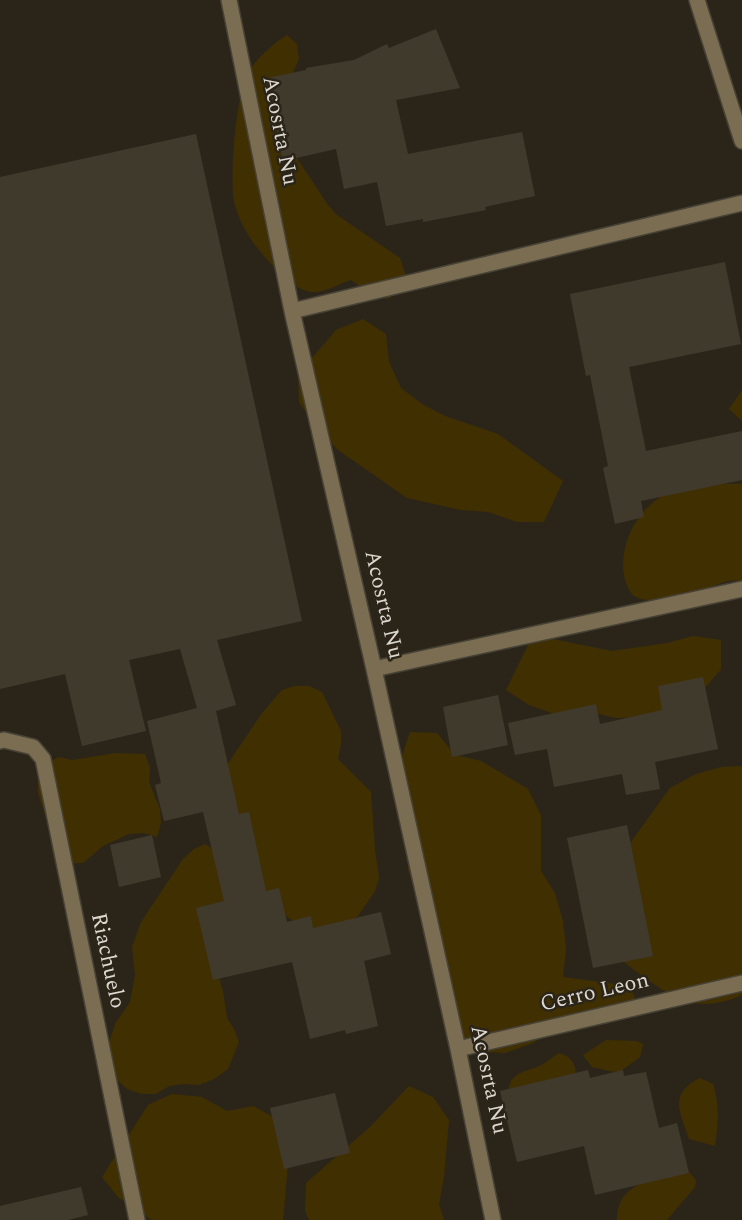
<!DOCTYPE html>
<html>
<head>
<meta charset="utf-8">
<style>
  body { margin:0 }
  canvas { display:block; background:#2b2519 }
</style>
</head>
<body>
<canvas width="742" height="1220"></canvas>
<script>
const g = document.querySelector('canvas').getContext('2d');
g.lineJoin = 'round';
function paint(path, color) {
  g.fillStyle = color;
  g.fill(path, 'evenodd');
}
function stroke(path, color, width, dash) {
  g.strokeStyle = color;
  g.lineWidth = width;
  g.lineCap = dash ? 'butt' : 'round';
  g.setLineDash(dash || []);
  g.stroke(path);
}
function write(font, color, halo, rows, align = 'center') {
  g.font = font + ' Spectral,serif';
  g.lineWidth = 5;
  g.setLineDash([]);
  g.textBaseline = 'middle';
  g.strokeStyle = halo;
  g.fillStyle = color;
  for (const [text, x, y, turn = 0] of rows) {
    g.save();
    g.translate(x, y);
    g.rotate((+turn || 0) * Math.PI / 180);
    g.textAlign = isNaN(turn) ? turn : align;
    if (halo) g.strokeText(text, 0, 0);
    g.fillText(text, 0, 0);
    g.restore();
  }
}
paint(new Path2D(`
  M287,35L297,44L299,59L287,86V143L328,205L337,215L400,258L406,276L389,299L374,296L351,280C338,284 325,293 312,292C298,291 283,276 274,267C257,249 241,229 235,205C229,180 236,100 246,77C252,62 274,43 287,35Z
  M363,319L386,334L389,362L401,388L422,404L445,416L498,434L563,481L544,522H517L488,512L461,510L407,498L338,450L316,427L299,402L298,374L336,330Z
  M742,390V421L729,409Z
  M742,484V581C723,579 719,585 703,591C687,596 651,605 636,597C630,594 629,589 626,583C615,549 637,506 670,492C684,485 725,483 742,484Z
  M533,635L612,651L667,643L693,636L721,640V669L701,693L646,717L615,718L584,710L557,715L529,705L506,690Z
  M295,686H309L322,692L341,731V744L338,759L371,792L375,850L379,878L375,891L358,916L346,923L317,933L303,928L268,903L213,808L219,772L229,762L262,713L282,690Z
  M410,732L437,733L455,755L481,761L528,789L541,815V871L555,893L563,921L566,949L563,977L631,986L639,1014L608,1018L580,1011L533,1043L505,1053L475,1051L453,1034L454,1006L451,978L416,896L408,869L401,759Z
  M116,753L145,754L150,768L149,782L160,809L161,823L157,837L144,833L129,834L103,846L83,863L55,864L47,821L38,793V777L45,764L59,757L72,760Z
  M742,766V995C723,1003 709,1006 688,1002C666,997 610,953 595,935C589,929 586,919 581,911L670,788L696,774L721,767Z
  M205,844L216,851L231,876L215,963L223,991L227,1018L234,1029L239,1042L228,1069L214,1079L199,1085L184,1084L169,1086L156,1094H142L127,1089L116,1079L106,1053L115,1024L130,1002L135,975L132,947L141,922L183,859L194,849Z
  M606,1040L636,1041L643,1044L640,1057L621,1071L614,1072L592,1067L583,1055Z
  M559,1053C580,1059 576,1075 574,1092L509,1089C511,1070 530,1072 543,1064C548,1061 553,1057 559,1053Z
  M700,1078L713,1084C720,1106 718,1124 715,1146L689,1139C680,1111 668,1094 700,1078Z
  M409,1086L433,1097L449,1120L444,1177L439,1204L444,1220H309L305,1211L306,1183L370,1127Z
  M172,1094L202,1097L227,1111L253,1106L277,1119L290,1142L283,1220H152L118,1197L102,1177L148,1105Z
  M687,1170L696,1180L695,1187L667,1220H617C617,1181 657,1179 687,1170Z`), '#402f00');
paint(new Path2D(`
  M436,29L460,88L396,100L408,154L522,132L535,196L485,207L486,210L423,222V219L386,226L377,182L344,189L336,149L283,161L267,78L306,70V68L354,60L387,44L389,48Z
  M196,134L302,621L217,640L236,705L216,711L239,814L249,812L266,891L279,888L287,922L311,916L313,928L381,912L391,954L364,961L378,1026L346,1034L345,1030L310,1039L292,962L213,980L196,908L224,901L203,812L164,821L155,785L161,783L147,721L197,708L180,649L129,660L146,731L82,746L65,674L0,689V177Z
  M725,262L741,344L629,367L646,451L742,431V480L641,501L644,517L615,524L603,468L608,466L590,375L586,376L570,294Z
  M703,677L718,749L655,762L660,789L626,795L622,774L554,787L547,749L515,755L508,723L596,704L600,724L662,710L658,686Z
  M498,695L508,745L452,757L443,707Z
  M627,825L653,956L593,968L567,838Z
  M152,835L161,877L119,887L110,845Z
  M588,1070L590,1078L623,1070L624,1076L646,1072L659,1128L677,1123L689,1173L595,1195L584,1146L517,1162L500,1091Z
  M335,1093L350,1153L284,1169L270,1108Z
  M81,1187L88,1215L68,1220H0V1206Z`), '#403a2d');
const minor = new Path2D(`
  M229,0L292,311L374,669L458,1049L493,1220
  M697,0L742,141
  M292,311L742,203
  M374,669L742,589
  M0,741L4,740L33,747L43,759L137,1220
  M458,1049L742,983`);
stroke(minor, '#474236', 18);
stroke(minor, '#7a6d51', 15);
write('22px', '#dcd8d0', '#2b2519', [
  ["Acosrta Nu",278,131,79],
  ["Acosrta Nu",382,605,77],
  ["Riachuelo",106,961,78],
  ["Cerro Leon",595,994,-13],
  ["Acosrta Nu",487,1080,78]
]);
</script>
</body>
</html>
